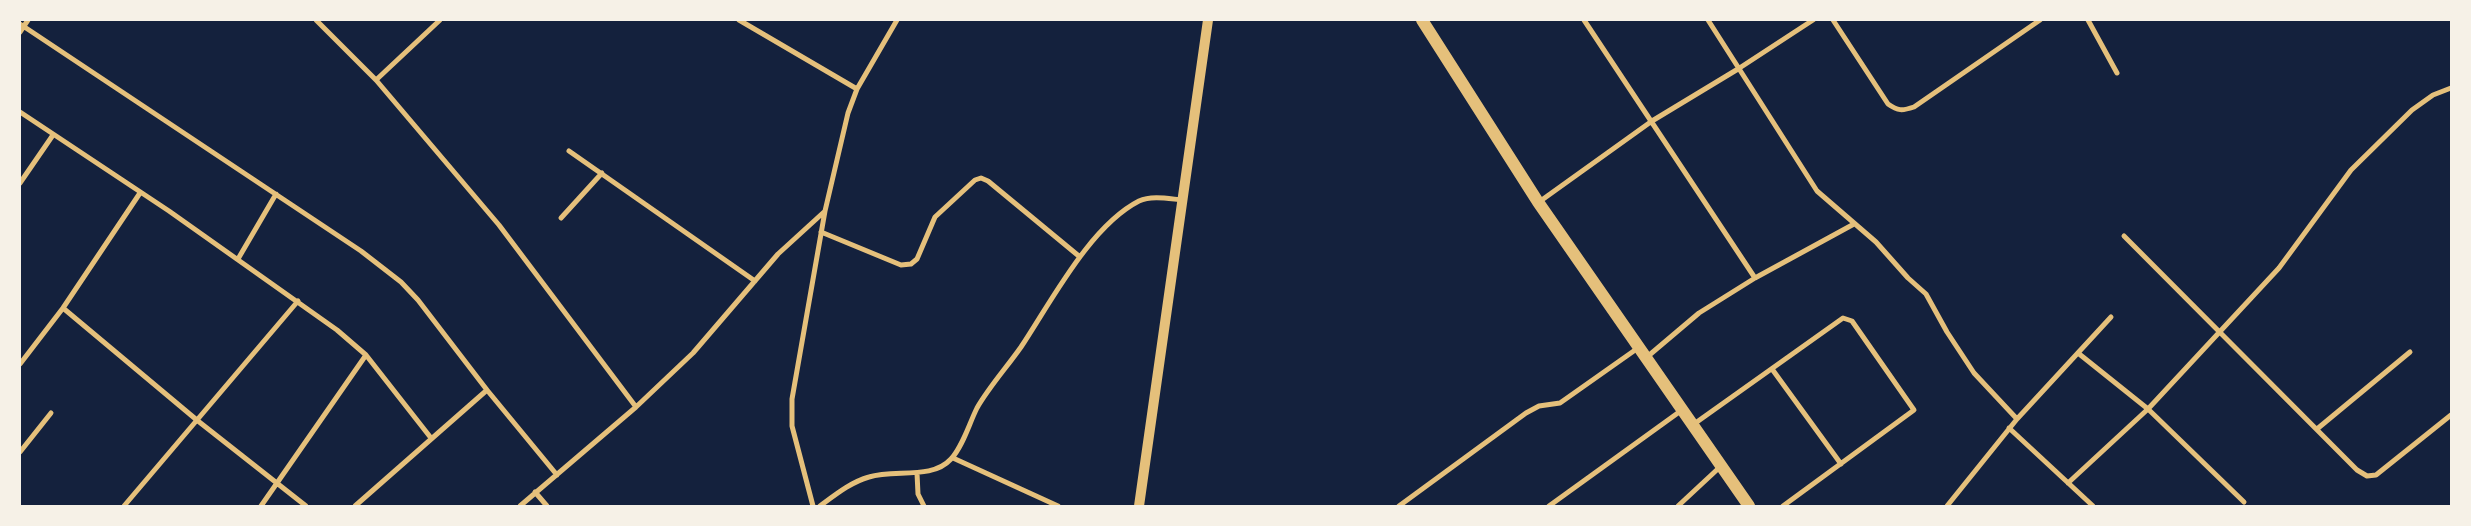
<!DOCTYPE html>
<html>
<head>
<meta charset="utf-8">
<style>
  body { margin:0 }
  #map { position:relative; width:2471px; height:526px; overflow:hidden; background:#14213d; font-family:Montserrat,sans-serif }
  canvas { display:block }
  .frame { position:absolute; inset:0; border:21px solid #f6f1e7; pointer-events:none }
</style>
</head>
<body>
<div id="map">
<canvas width="2471" height="526"></canvas>
<div class="frame"></div>
</div>
<script>
const g = document.querySelector('canvas').getContext('2d');
g.lineJoin = 'round';
function stroke(path, color, width, dash) {
  g.strokeStyle = color;
  g.lineWidth = width;
  g.lineCap = dash ? 'butt' : 'round';
  g.setLineDash(dash || []);
  g.stroke(path);
}
stroke(new Path2D(`
  M316,20L376,80L499,225L636,407
  M739,20L857,89
  M1584,20L1755,278
  M1708,20L1817,191L1876,242L1908,278L1926,294L1947,332L1974,373L2017,419
  M1833,20L1888,104C1898,111 1902,111 1914,107L2040,20
  M2088,20L2117,73
  M20,24L361,251L401,282L418,300L487,390L557,475
  M20,32L28,20
  M376,80L440,20
  M20,112L169,211L337,330L366,355L431,438
  M569,151L755,281
  M20,183L53,135
  M1539,202L1652,121L1738,69L1813,20
  M561,218L602,173
  M821,232L901,265L911,264L917,259L935,217L975,180L981,178L988,181L1080,257
  M2124,236L2357,470L2367,476L2376,475L2451,415
  M238,259L276,194
  M63,308L198,421L306,506
  M2078,353L2148,409L2279,268L2351,170L2412,110L2433,95L2451,88
  M1647,357L1699,313L1755,278L1854,224
  M20,364L63,308L140,193
  M1772,369L1841,464
  M1694,424L1843,318L1852,321L1914,410L1783,506
  M2009,428L2093,506
  M2317,429L2410,352
  M20,452L51,413
  M953,458L1058,506
  M917,473L918,494L924,506
  M2068,483L2148,409L2244,502
  M535,492L547,506
  M124,506L298,301
  M261,506L366,355
  M355,506L487,390
  M520,506L636,407L693,353L778,254L824,212
  M813,506L792,426V399L825,211L848,113L857,89L897,20
  M820,506C835,495 851,482 869,477C895,469 932,480 951,459C963,446 969,424 977,408C989,387 1007,367 1021,347C1051,302 1090,226 1139,201C1152,195 1170,199 1183,200
  M1399,506L1526,413L1539,406L1560,403L1638,348
  M1549,506L1682,410
  M1678,506L1721,466
  M1947,506L2017,419L2111,317`), '#e5c07b', 5);
stroke(new Path2D(`
  M1139,506L1208,20`), '#e5c07b', 10);
stroke(new Path2D(`
  M1422,20L1538,202L1749,506`), '#e5c07b', 12);
</script>
</body>
</html>
